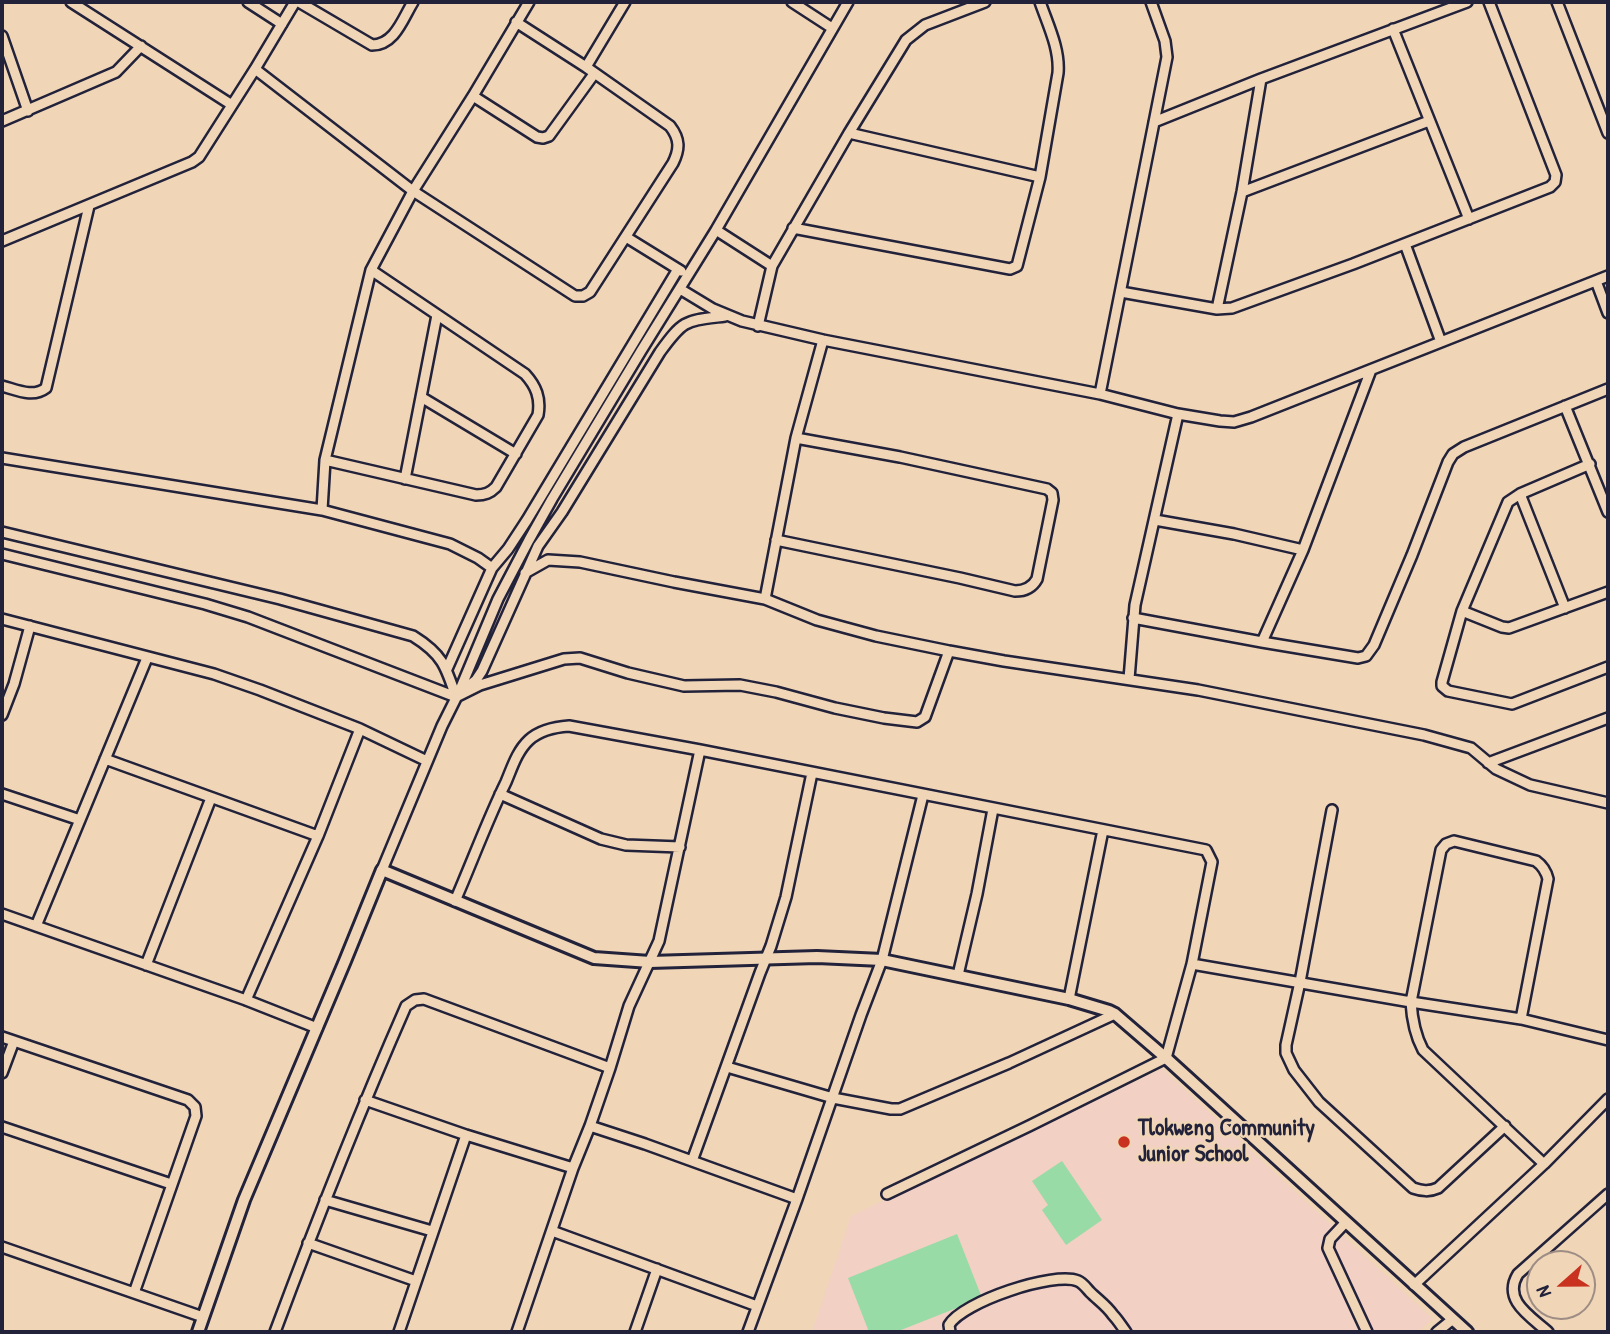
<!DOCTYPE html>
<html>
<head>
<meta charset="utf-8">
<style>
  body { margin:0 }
  #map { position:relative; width:1610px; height:1334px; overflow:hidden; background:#f0d5b7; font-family:"Patrick Hand",sans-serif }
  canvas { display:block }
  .frame { position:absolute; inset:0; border:4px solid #22223b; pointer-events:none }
  .north { position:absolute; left:1526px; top:1250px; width:70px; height:70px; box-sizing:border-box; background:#f0d5b7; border:2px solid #9e8d85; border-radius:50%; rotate:249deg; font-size:19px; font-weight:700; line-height:28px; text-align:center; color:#22223b }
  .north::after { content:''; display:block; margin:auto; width:24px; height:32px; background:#c8321e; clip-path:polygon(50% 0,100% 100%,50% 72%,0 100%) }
</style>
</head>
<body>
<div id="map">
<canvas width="1610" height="1334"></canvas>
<div class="frame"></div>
<div class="north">N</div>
</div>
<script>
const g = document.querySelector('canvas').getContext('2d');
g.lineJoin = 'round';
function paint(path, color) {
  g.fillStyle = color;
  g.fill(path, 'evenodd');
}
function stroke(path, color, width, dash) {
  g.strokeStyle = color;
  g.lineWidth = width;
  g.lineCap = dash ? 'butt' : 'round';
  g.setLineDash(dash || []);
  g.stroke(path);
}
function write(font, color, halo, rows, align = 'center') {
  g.font = font + ' "Patrick Hand",sans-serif';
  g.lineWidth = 5;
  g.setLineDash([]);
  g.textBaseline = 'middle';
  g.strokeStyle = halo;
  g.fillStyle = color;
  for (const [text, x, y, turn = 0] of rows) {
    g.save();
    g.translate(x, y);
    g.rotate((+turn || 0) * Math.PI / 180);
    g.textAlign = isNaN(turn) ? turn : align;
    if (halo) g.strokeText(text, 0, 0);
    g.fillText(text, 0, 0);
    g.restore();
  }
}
paint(new Path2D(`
  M1162,1069L1433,1319L1417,1332H812L851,1216Z`), '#f2d0c4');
paint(new Path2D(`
  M1062,1161L1102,1220L1066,1245L1042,1210L1048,1205L1032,1181Z
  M957,1234L982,1298L896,1332H869L848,1278Z`), '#98dba6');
const minor = new Path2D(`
  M71,2L232,105
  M248,2L282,24
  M299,2L372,45C395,45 403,18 413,2
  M792,2L832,28
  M1557,2L1608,133
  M1393,29L1469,219
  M2,36L28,111
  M586,67L625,2
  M255,69L413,191L575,296H583L590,292L673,163C680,149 680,139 670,126L586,67L516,22
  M473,96L537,137L543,138L549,136L594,74
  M2,121L116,72L141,46
  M1154,122L1261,79L1467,2
  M849,133L1040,177
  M1242,192L1429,121
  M793,228L1010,269L1017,266L1040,177L1058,73C1060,49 1048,25 1040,2
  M716,230L772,266
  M626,237L681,271
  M2,241L192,162L199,157L255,69L295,2
  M1405,244L1441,342
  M1596,281L1608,313
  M680,289L713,309L742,321L823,340L1100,394L1178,414L1220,421L1234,422L1251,417L1608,276
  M1121,292L1217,309L1232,308L1353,264L1550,187L1555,182L1556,175L1489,2
  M1217,309L1242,192L1261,79
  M758,326L772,266L849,133L906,40L925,25L985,2
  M2,386C17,390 33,398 46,388L89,206
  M1100,394L1167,57L1165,41L1151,2
  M421,397L516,454
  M1565,406L1608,512
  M2,458L322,510L450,544L478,558L492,568L447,669
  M325,460L476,495C485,495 490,493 496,487L538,415C541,398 536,386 525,374L371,270
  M1590,464L1520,494L1508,502L1462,611L1442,682V686L1448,691L1512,704L1608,667
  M405,479L437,315
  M1520,494L1565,608
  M322,510L325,460L371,270L413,191L473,96L529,2
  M1155,520L1234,534L1303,550
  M2,532L280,599L413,636C442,654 446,666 456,697
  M776,540L960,578L1015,591C1024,591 1032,588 1037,579L1053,500L1052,493L1047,489L900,457L796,438
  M2,554L205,604L248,617L456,697L480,685L564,659L580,658L628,673L684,686L740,685L776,692L835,708L884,718L917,722L925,717L949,651
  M492,568L508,549L527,520L678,269
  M525,573L548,560L580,562L674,582L765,599L817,620L876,636L949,651L1004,661L1198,690L1424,735L1471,748L1496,769L1530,785L1608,803
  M765,599L796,438L823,340
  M1462,611L1502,627L1509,628L1608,592
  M1133,618L1262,642L1358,658L1366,656L1374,645L1412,555L1448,462L1453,454L1464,447L1608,389
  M2,619L214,674L260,690L360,729L427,761
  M1262,642L1303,550L1371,370
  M1129,679L1135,605L1178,414
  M466,688L476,680L482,671L538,546L562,512L660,352C684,319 685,321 725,316
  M2,715L14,684L30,626
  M105,759L318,836
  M1488,763L1608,718
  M2,794L80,820
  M500,794L601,839L626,845L680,847
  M1332,810L1300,982L1286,1045V1053L1294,1070L1319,1102L1413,1188C1422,1191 1429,1192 1438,1188L1505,1126
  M382,870L442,726L459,692L498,599L529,540L552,499L641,351L716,230L848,2
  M455,901C472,862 487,821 506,782C512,768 517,751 529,740C540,730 554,727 569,726L700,750L1206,850L1212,862L1192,964L1166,1058L1029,1126L887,1194
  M2,914L246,1000L317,1028
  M36,926L147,658
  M1192,964L1411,1002L1521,1019L1608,1040
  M146,965L211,798
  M958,975L977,894L993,809
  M1069,999L1103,830
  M246,1000L318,836L360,729
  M1521,1019L1548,879C1546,871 1543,866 1536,861L1454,841L1446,844L1441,850L1411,1002C1412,1019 1415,1035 1423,1050L1544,1164
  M2,1037L188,1100L195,1107L196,1116L134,1293
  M727,1067L833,1098L891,1109H900L1009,1063L1115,1014
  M2,1073L14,1041
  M365,1100L466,1135L573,1168
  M590,1126L645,1144L797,1199
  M2,1127L171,1184
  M692,1161L760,973L771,946L786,897L812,773
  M325,1200L432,1231
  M1346,1222L1330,1239L1328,1248L1367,1332
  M552,1231L757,1306
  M308,1243L416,1281
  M2,1247L203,1317
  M1414,1285L1544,1164L1608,1099
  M275,1332C316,1222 359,1113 406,1006L415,1000L424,999L610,1068
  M399,1332L466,1135
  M517,1332L573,1168L590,1126L610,1068L629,1006L659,941L700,750
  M635,1332L657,1269
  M748,1332L797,1199L861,1015L882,960L923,795
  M950,1332L949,1325C962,1302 1054,1271 1078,1281C1083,1283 1087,1289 1090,1292C1098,1300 1107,1306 1113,1315C1118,1320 1122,1327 1126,1332
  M1437,1332L1453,1319
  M1548,1332C1530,1316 1502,1300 1518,1274L1608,1194`);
const tertiary = new Path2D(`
  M198,1332L244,1200L345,961L382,870L594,958L650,962L817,957L882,960L1069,999L1109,1011L1115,1014L1166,1058L1467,1332`);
stroke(minor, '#22223b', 14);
stroke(tertiary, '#22223b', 16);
stroke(minor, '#f0d5b7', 9);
stroke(tertiary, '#f0d5b7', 10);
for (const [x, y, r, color] of [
  [1124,1142,7,"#c8321e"]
]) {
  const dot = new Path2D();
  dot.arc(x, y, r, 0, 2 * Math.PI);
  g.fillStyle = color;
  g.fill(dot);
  stroke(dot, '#f0d5b7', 2.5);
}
write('bold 23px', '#22223b', '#f0d5b7', [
  ["Tlokweng Community",1138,1129],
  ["Junior School",1138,1155]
], 'left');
</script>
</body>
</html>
